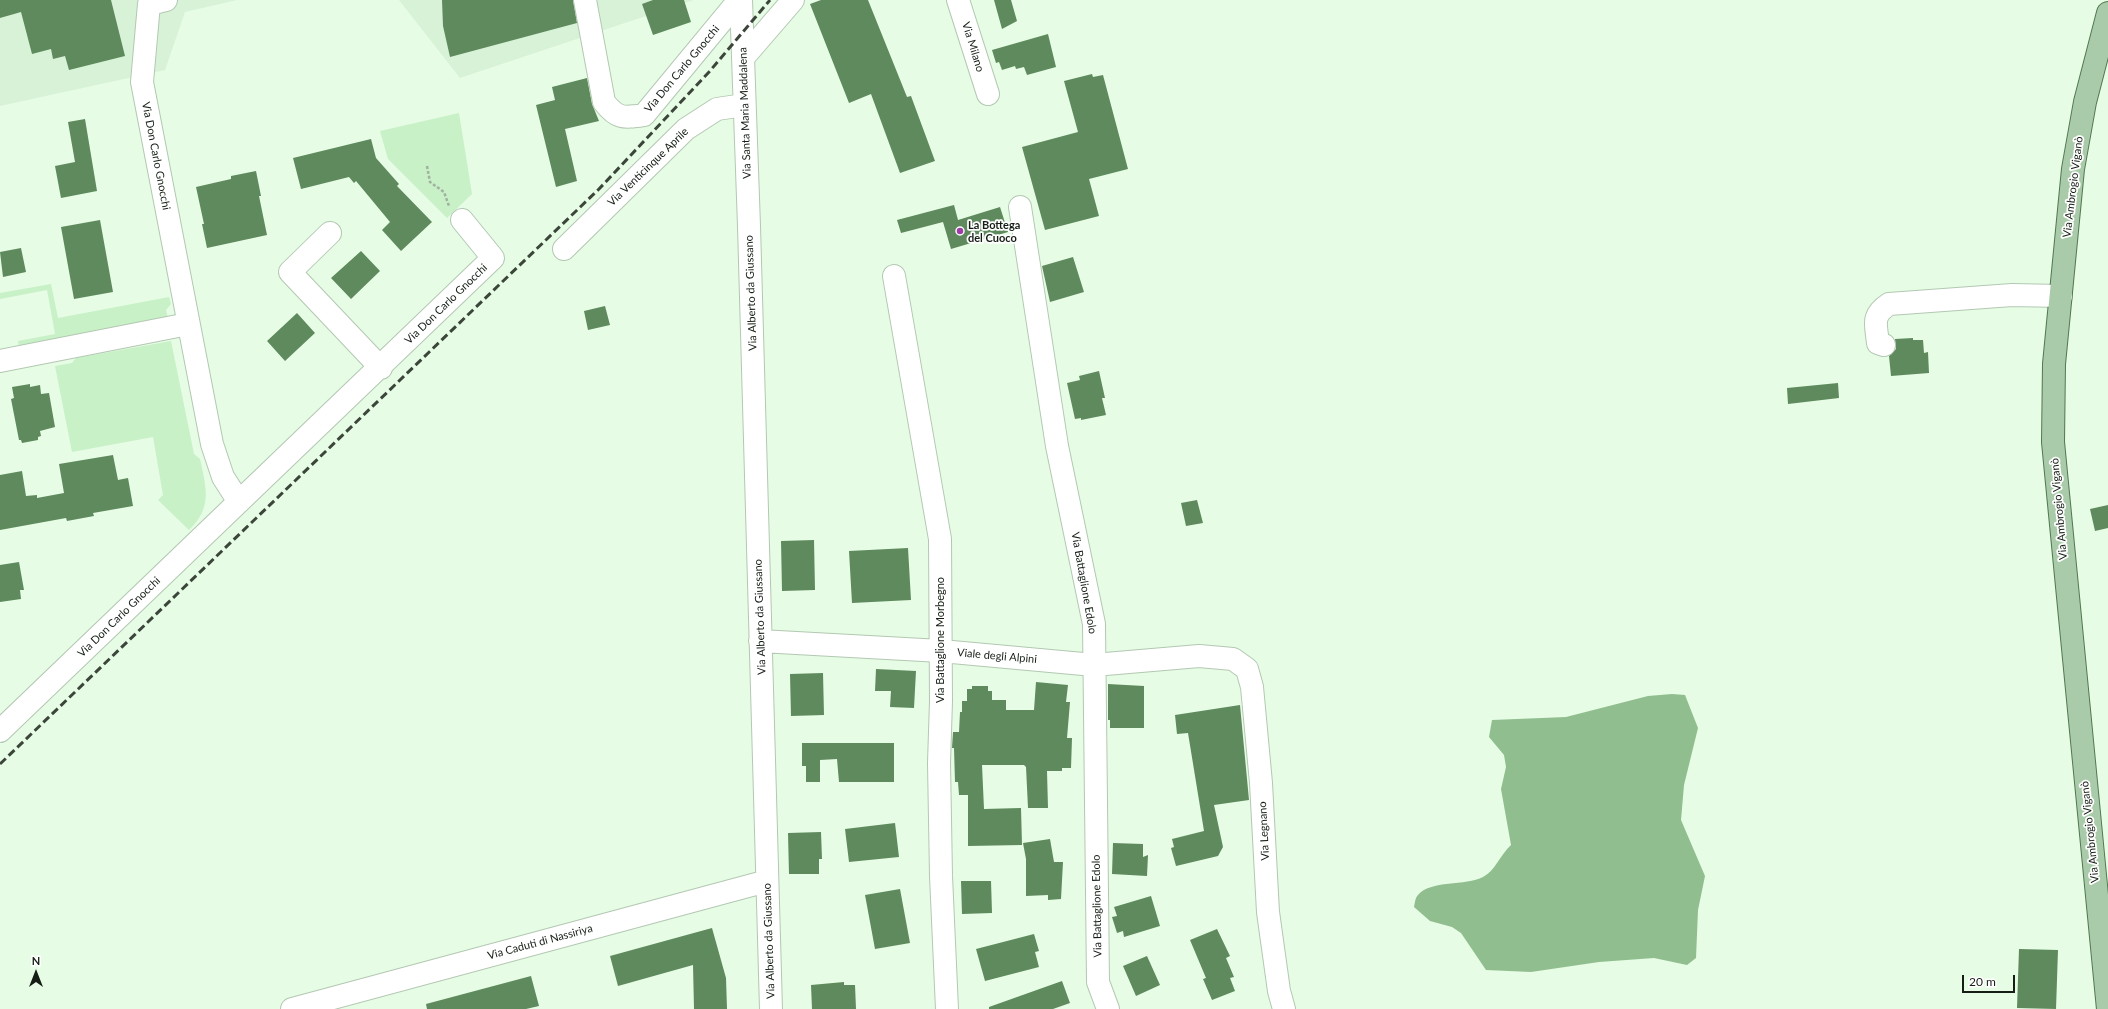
<!DOCTYPE html>
<html>
<head>
<meta charset="utf-8">
<style>
  body { margin:0 }
  #map { position:relative; width:2108px; height:1009px; overflow:hidden; background:#e6fce5; font-family:Lato,sans-serif }
  canvas { display:block }
  .north { position:absolute; left:16px; top:953px; width:40px; height:40px; -webkit-text-stroke:3px #fff; paint-order:stroke; rotate:0deg; font-size:11px; font-weight:700; line-height:16px; text-align:center; color:#151d15 }
  .north::after { content:''; display:block; margin:auto; width:14px; height:18px; background:#151d15; clip-path:polygon(50% 0,100% 100%,50% 72%,0 100%) }
  .scale { position:absolute; left:1962px; top:975px; width:53px; height:18px; box-sizing:border-box; border:2px solid #151d15; border-top:0; padding-left:5px; font-size:12px; line-height:14px; white-space:nowrap; color:#151d15; -webkit-text-stroke:3px #fff; paint-order:stroke }
</style>
</head>
<body>
<div id="map">
<canvas width="2108" height="1009"></canvas>
<div class="north">N</div>
<div class="scale">20 m</div>
</div>
<script>
const g = document.querySelector('canvas').getContext('2d');
g.lineJoin = 'round';
function paint(path, color) {
  g.fillStyle = color;
  g.fill(path, 'evenodd');
}
function stroke(path, color, width, dash) {
  g.strokeStyle = color;
  g.lineWidth = width;
  g.lineCap = dash ? 'butt' : 'round';
  g.setLineDash(dash || []);
  g.stroke(path);
}
function write(font, color, halo, rows, align = 'center') {
  g.font = font + ' Lato,sans-serif';
  g.lineWidth = 3.5;
  g.setLineDash([]);
  g.textBaseline = 'middle';
  g.strokeStyle = halo;
  g.fillStyle = color;
  for (const [text, x, y, turn = 0] of rows) {
    g.save();
    g.translate(x, y);
    g.rotate((+turn || 0) * Math.PI / 180);
    g.textAlign = isNaN(turn) ? turn : align;
    if (halo) g.strokeText(text, 0, 0);
    g.fillText(text, 0, 0);
    g.restore();
  }
}
paint(new Path2D(`
  M0,0H237L185,12L165,70L0,106Z
  M399,0H694L460,78Z`), '#d7f2d6');
paint(new Path2D(`
  M459,113L472,194L447,218L388,159L380,131Z
  M51,284L58,318L169,297L171,304L166,310L168,319L19,347L18,341L55,334L47,290L0,299V293Z
  M171,341L194,454L200,459C206,488 213,507 189,530L158,500L163,495L153,437L72,452L55,366L72,363L76,358Z`), '#c8f1c7');
paint(new Path2D(`
  M1672,694L1685,695L1698,728L1684,785L1681,820L1705,876L1698,910L1696,958L1687,965L1654,958L1599,962L1531,972L1486,970L1461,933L1452,927L1430,921L1414,907C1415,903 1415,898 1418,895C1430,880 1466,886 1483,877C1495,871 1500,855 1511,845L1501,789L1506,767L1504,755L1489,737L1492,720L1566,717L1648,696Z`), '#90be8e');
paint(new Path2D(`
  M0,0H111L125,56L69,70L65,56L53,59L51,49L32,54L21,12L0,18Z
  M442,0H573L577,23L450,57L443,26Z
  M653,0H684L691,22L653,35L642,4Z
  M821,0H868L907,97L911,96L935,161L900,173L871,94L849,103L810,4Z
  M994,0H1011L1017,21L1002,29Z
  M1048,34L1056,67L1027,75L1024,67L1016,69L1015,66L1002,70L999,62L996,63L992,50Z
  M1092,74L1093,77L1103,75L1128,169L1089,179L1099,216L1045,230L1022,147L1078,132L1064,81Z
  M587,78L592,104L599,121L565,129L577,181L556,187L536,105L555,100L552,87Z
  M85,119L97,191L61,198L55,166L75,162L68,122Z
  M371,139L376,158L399,184L397,186L432,222L401,251L382,230L390,222L356,181L354,183L349,177L301,189L293,158Z
  M256,171L261,196H259L267,235L207,248L202,224H204L196,187L231,179V176Z
  M954,205L958,220L1000,207L1008,232L951,249L943,222L901,233L897,220Z
  M100,220L113,292L74,299L61,227Z
  M21,248L26,272L3,277L0,252Z
  M361,251L380,271L351,299L331,278Z
  M1073,257L1084,292L1050,302L1042,266Z
  M605,306L610,325L588,330L584,311Z
  M297,313L315,333L285,361L267,341Z
  M1913,338V340H1923L1924,353L1928,352L1929,373L1891,376L1889,356L1896,349L1895,339Z
  M1099,371L1105,398H1102L1106,415L1081,420V418L1075,419L1067,383L1080,380L1079,376Z
  M1838,383L1839,398L1788,404L1787,388Z
  M30,384V387L40,385L41,394L49,393L55,427L40,431L41,436L38,437V440L22,443L21,440H19L11,399L14,398L12,387Z
  M113,455L118,480L128,478L133,506L93,513L94,516L67,521L66,518L0,530V475L22,471L26,496L37,495V498L64,493L59,464Z
  M1197,500L1203,523L1186,526L1181,503Z
  M2108,505V528L2095,531L2090,509Z
  M814,540L815,590L782,591L781,541Z
  M908,548L911,600L852,603L849,551Z
  M19,562L24,590H20L21,599L0,602V565Z
  M876,669L916,671L914,708L890,707L891,691H875Z
  M823,673L824,715L791,716L790,674Z
  M1036,682L1068,685L1066,702H1070L1067,738H1072L1071,768H1062V771H1047L1048,808H1028L1026,767L1024,765H982L984,809L1021,808L1022,845L968,846V795H959L958,782H955L954,748H952L953,732H959L960,712H962V701H967V689H972V686H988V691H992V700H1006V710H1034Z
  M1108,684L1144,686V728H1110V720H1108Z
  M1240,705L1249,800L1214,805L1223,847L1218,856L1176,866L1171,848L1174,847L1172,839L1204,831L1188,733L1177,734L1175,715Z
  M802,743H894V782H839L837,759L820,760V782H806V766H802Z
  M895,823L899,857L849,862L845,829Z
  M821,832L822,859H819V874H789L788,833Z
  M1050,839L1054,862H1063L1061,899L1048,900V895L1026,896V859L1023,843Z
  M1113,843L1143,844V857L1148,855L1147,876L1112,874Z
  M961,881H991L992,913L962,914Z
  M900,889L910,943L875,949L865,895Z
  M1151,896L1160,926L1124,937L1123,931L1117,933L1112,917L1117,916L1114,907Z
  M712,928L726,978L727,1009H694L693,965L618,986L610,956Z
  M1217,929L1230,956L1226,958L1234,977L1230,978L1235,991L1212,1000L1203,979L1206,978L1190,940Z
  M1034,934L1039,951L1035,952L1039,967L985,981L976,949Z
  M2019,949L2058,950L2056,1009L2017,1008Z
  M1147,956L1160,985L1136,996L1123,966Z
  M531,976L539,1006L526,1009H427L426,1004Z
  M1062,981L1070,1003L1053,1009H989V1007Z
  M844,982V985H855L856,1009H812L811,985Z`), '#5e8a5d');
const minor = new Path2D(`
  M166,0L149,4L142,82L212,444L223,477L239,502
  M585,0L604,102C617,119 623,118 644,115L739,0
  M741,0L749,226L771,1009
  M958,0L988,94
  M743,58L793,0
  M1020,207L1057,446L1094,624L1098,982L1108,1009
  M330,233L290,272L381,368
  M564,249L686,129L717,109L744,105
  M894,276L940,539L941,701L939,763L941,876L947,1009
  M1884,345L1878,343C1876,324 1871,316 1889,304L2012,295L2061,296
  M0,361L188,324
  M760,641L941,651L1094,665L1199,656L1233,659L1247,669L1252,687L1261,783L1268,912L1279,991L1284,1009
  M0,731L493,258L462,220
  M292,1009L767,881`);
const major = new Path2D(`
  M2108,1009L2053,442L2054,364L2073,169L2085,102L2108,13`);
stroke(minor, '#b3c8b2', 24);
stroke(major, '#517851', 24);
stroke(new Path2D(`
  M427,166L430,182L444,192L449,206`), '#a1b2a0', 2.5, [3, 2]);
stroke(minor, '#fff', 22);
stroke(major, '#aacbaa', 22);
stroke(new Path2D(`
  M0,764L599,189L709,72L770,0`), '#3b453a', 3, [8, 4]);
for (const [x, y, r, color] of [
  [960,231,4,"#9d3ea6"]
]) {
  const dot = new Path2D();
  dot.arc(x, y, r, 0, 2 * Math.PI);
  g.fillStyle = color;
  g.fill(dot);
  stroke(dot, '#fff', 1.5);
}
write('11px', '#151d15', '#fff', [
  ["Via Milano",973,47,73],
  ["Via Don Carlo Gnocchi",682,69,-50],
  ["Via Santa Maria Maddalena",745,113,-92],
  ["Via Don Carlo Gnocchi",156,156,79],
  ["Via Venticinque Aprile",648,167,-44],
  ["Via Ambrogio Viganò",2073,187,-83],
  ["Via Alberto da Giussano",751,293,-92],
  ["Via Don Carlo Gnocchi",446,304,-44],
  ["Via Ambrogio Viganò",2059,509,-95],
  ["Via Battaglione Edolo",1084,583,80],
  ["Via Don Carlo Gnocchi",119,617,-44],
  ["Via Alberto da Giussano",760,617,-92],
  ["Via Battaglione Morbegno",940,640,-90],
  ["Viale degli Alpini",997,656,5],
  ["Via Legnano",1264,831,-93],
  ["Via Ambrogio Viganò",2090,832,-96],
  ["Via Battaglione Edolo",1097,906,-91],
  ["Via Alberto da Giussano",769,941,-92],
  ["Via Caduti di Nassiriya",540,942,-15]
]);
write('bold 11px', '#151d15', '#fff', [
  ["La Bottega",968,225],
  ["del Cuoco",968,238]
], 'left');
</script>
</body>
</html>
